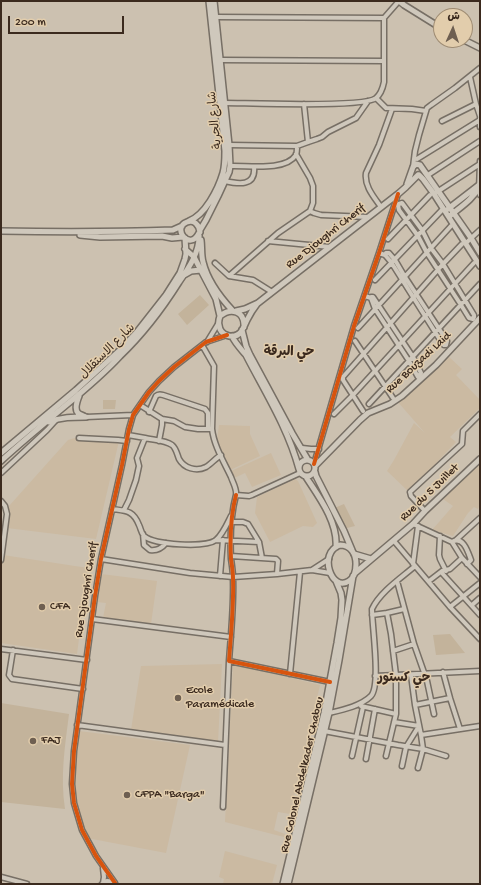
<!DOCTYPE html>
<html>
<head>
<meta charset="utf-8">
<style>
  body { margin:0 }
  #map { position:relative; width:481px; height:885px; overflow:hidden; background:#ccc1b0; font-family:"Gochi Hand","Playpen Sans Arabic",sans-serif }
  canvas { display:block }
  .frame { position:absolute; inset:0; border:2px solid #3b2a1e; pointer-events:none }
  .north { position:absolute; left:433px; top:8px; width:40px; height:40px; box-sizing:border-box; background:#e2cdac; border:1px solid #9f8c73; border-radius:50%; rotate:3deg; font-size:11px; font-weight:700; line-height:16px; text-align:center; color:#3b2a1e }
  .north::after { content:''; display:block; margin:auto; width:14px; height:18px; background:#6e5f51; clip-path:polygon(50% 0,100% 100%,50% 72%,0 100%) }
  .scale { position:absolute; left:8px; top:16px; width:116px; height:18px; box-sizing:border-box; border:2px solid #3b2a1e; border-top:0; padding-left:5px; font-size:12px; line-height:14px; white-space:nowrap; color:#3b2a1e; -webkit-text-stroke:3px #e2cdac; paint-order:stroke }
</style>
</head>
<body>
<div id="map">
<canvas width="481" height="885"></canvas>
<div class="frame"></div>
<div class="north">ش</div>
<div class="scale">200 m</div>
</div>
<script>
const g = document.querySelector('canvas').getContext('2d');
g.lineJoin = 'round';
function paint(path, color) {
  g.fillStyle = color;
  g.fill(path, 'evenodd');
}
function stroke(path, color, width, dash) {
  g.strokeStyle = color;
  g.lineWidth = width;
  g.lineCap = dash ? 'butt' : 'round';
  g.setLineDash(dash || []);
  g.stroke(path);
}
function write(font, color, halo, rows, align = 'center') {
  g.font = font + ' "Gochi Hand","Playpen Sans Arabic",sans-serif';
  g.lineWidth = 3;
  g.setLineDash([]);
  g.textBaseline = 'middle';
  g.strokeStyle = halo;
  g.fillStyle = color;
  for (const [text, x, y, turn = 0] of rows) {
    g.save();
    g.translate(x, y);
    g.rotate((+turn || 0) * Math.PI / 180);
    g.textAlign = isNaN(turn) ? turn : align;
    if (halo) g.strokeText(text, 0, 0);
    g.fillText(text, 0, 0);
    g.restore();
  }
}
paint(new Path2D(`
  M448,356L462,369L456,375L480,400V408L450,437L456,442L409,492L387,471L394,460L414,423L425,433L397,401Z
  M219,425L250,426V434L260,456L228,471L216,443L217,440Z
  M75,438L116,439L119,441L96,539L7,528L9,506L68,440Z
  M271,453L281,475L252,487L245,473L232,479L229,472Z
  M478,465L480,466V505L478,509L474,507L468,513L453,536L432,530L453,506L443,499Z
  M295,479L298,481L317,523L313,527L303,526L270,542L255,513L257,497Z
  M3,555L88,568L77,654L1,643V571Z
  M101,574L157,581L151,624L103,618L106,603L97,602Z
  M222,664L218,742L131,730L141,666Z
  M233,664L320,685L290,814L278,812L274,830L285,834L284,837L225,822Z
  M79,731L190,745L166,853L87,838L78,814L75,802L74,789V775Z
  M225,851L277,865L272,884H223L224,879L219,877Z`), '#cbbaa2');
paint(new Path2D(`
  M200,295L209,305L187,325L178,314Z
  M103,400H116L115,409H103Z
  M344,504L355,526L343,529L332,509Z
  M450,634L465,653L436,655L433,635Z
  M1,703L69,714C65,746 60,776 65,809L1,802Z`), '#c3b39b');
const minor = new Path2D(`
  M216,17L384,18L399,1
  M221,60L384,61
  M470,77L476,104
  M376,98L386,108L412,109L426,111
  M225,103C246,103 365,108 376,98C381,94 383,87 384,82V18
  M304,104L308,142
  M480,118V127
  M442,121L476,104L480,116
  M229,145L297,146L308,142L317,139L322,137L328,132L356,118L368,101
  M417,159L480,120
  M480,161L479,191L480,195
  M230,166C246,165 285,172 296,155C297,153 297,149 297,146
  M413,167L415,151L419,135L427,108L431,105L455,88L480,68
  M428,175L480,141
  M225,181C238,184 256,187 254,167
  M437,192L480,164
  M402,203L422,230L431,248L443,264L474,315V317L473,319L469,318L461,305L427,253L418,236L399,210L398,205L399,204Z
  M381,207C374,197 364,186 366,173L379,145L392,109
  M310,211L314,213L321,215L368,217
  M388,239L430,195
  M268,241L330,247
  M466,243L480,230
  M379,253L385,255L391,262L442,343L444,345H446L447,341L405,277L395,260L389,253H386L385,255
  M215,263L229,276L253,280L272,292
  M229,276L278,233L310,211L313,203V186L310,178L296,154
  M375,280L442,210
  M365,296L371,298V297H373L413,357L421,373L418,377L409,361L375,309L371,298
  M358,328L451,226
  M355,341L393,398
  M207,342L218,324
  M202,345L214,366L212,429C214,446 224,462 231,477C233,483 237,489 236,495L249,496L252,495L300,473
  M369,404L480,284
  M140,405L162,419L174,421L185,427L198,429H210
  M363,411L343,380V377L443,264L462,244
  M149,412L156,396C158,394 160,394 163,395L205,409L208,413V429
  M334,414L353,395L474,263
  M86,417L133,415
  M79,438L118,440L127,441
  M145,438C153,440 165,440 172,445C176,448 177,454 179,459C184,468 196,472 206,467C211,464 216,458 221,455
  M159,441L162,425V419
  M302,448L311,449H319
  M314,464L354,326L379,253L398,194
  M1,473L47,430L57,419
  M236,495C231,514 230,540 231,559C232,566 233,572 233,578C234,605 231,633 229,661L330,682
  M1,501L5,506L7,514L1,560
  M112,509C126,511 133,510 139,525C141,529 141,533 144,536C155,545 205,548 216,540C223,534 227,524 231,516
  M124,510L129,500L136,480L139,466L137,458L145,438L128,435
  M425,511L411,496L410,492L462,444L463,431L480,414
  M232,522H243L248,524L259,542
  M413,524L452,542L462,558L480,577
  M143,534L144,545L150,550C157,551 162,548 166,543
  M440,536L439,555L440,559L446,571
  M216,540L259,542L262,558
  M456,540L480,518
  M394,541L450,607L480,639
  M452,542C463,535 468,552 471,560L467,564
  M231,556L276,559L278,561L277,574
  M101,559L190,573L233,577L277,574L312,570L330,573
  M413,564L418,526
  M312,570L329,559
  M441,572L480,615
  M220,576L223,540
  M397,581L414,644L427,681L434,714
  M429,581L442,571L450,569L462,558
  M472,605L480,598
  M450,607L480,583
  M387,613L404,609
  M372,615L387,613L391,634L396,675V714L386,756
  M92,619L231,637
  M1,649L87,660
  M13,650L9,675L12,679L83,689
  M393,651L414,644
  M443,672L450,698L460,729
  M290,674L300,572
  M411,675L415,705L421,735L480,726
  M375,676L480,671
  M415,705L450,698
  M361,706L396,714
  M326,713H329C342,710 361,706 371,696C381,685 372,626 372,609C380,592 401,578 415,566
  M394,722L419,726L406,747L402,766
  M77,725L225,745
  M324,731L356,737L398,745L423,749L421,735
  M352,756L363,707
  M366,759L375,709
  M418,768L423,749L446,756
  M223,807L229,661
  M1,877L27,884
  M103,883L104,877L103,868
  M115,883L96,856L82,830L74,803L72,784L74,751L95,596L101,559L122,465L129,429L133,415L149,392L159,381L174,367L206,342L227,335
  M102,884L107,881L114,882`);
const major = new Path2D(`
  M399,1L404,5L441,28
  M464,40L480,48
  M419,175L423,179L434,194L480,266
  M407,184L413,167L416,164L420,165L471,238L480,253
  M448,209L479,185
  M451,215C462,206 473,199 480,186
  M189,221C205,215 218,190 223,173C225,166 225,159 225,151L209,1
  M200,230L206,220L218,196L229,172L230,166L229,145L214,1
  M1,231C58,232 115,232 173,230L182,226
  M199,233C190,252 171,228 187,222C194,219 199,225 200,232
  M80,235L100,237L162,236L172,238L183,237
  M201,240C202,247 201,255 203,262C207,279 220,297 232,310
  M185,249L194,257L216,299L220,316
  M184,275L191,271L201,270
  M236,311L245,309L258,303L398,194L406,187L418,175
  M244,327C245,311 231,307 220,316C219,319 218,322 219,325C220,336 234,340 241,332C243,329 245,324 247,320C250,314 253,309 257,304
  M242,330L246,346L250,355L292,433L308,460
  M232,336C235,343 241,349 246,355C265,392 288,428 299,469
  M79,396C77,401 74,409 78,413C80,415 83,415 85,417
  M49,422C61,417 73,417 86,417
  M1,453L76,390L120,350L137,332L166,295L180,273L185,259L186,254L185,238
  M299 468a8 8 0 1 1 16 0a8 8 0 1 1-16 0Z
  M1,461C16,447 32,434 47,421C72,400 98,380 120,356C143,334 162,309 179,282C188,269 200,252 199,235
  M315,466L360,420L368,413L390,404L402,396L436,365L480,318
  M315,472L316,476L344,531L352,550
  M306,477C319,497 338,522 336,547
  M340,545C351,545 356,554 356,564C356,570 355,577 349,581C332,593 317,553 340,545Z
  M354,554L371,559
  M355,573L413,524L425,511L480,459
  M283,884L324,713L337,643L341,618L342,600L341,593L336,581
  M288,884L329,713L339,660L353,576`);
stroke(minor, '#776f65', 7);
stroke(major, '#776f65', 8);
stroke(minor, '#cfc8bc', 4);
stroke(major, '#cfc8bc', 5);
stroke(new Path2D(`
  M314,464L354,326L379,253L398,194
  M236,495C231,514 230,540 231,559C232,566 233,572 233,578C234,605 231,633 229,661L330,682
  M115,883L96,856L82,830L74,803L72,784L74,751L95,596L101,559L122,465L129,429L133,415L149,392L159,381L174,367L206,342L227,335`), '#d7540e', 4);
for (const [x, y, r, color] of [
  [42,607,4,"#6e5f51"],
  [178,698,4,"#6e5f51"],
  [33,741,4,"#6e5f51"],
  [127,795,4,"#6e5f51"]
]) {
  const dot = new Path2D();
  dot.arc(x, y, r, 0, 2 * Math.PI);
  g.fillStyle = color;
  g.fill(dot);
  stroke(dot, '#e2cdac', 1.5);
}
write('12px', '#3b2a1e', '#e2cdac', [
  ["شارع الحرية",216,120,-96],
  ["Rue Djoughri Cherif",326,237,-38],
  ["شارع الاستقلال",108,352,-45],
  ["Rue Bouzadi Laid",419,363,-43],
  ["Rue du 5 Juillet",430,493,-44],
  ["Rue Djoughri Cherif",87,590,-81],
  ["Rue Colonel Abdelkader Chabou",303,775,-77]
]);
write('12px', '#3b2a1e', '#e2cdac', [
  ["CFA",50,607],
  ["Ecole",186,691],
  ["Paramédicale",186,705],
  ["FAJ",41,741],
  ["CFPA \"Barga\"",135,795]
], 'left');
write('bold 13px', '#3b2a1e', '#e2cdac', [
  ["حي البرقة",289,353],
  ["حي كستور",404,679]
]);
</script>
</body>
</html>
